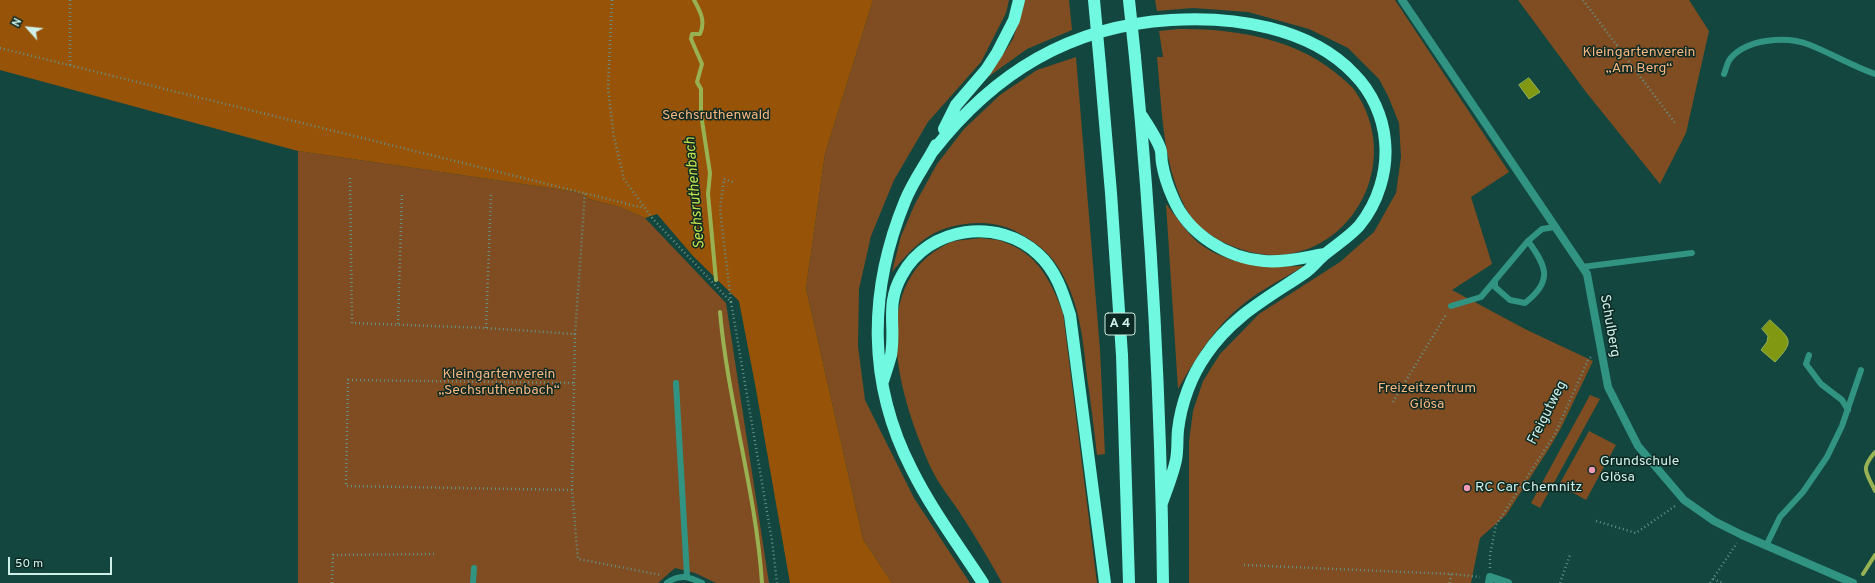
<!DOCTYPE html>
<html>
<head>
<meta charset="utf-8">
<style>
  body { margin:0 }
  #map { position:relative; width:1875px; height:583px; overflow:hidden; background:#12463e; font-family:Overpass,sans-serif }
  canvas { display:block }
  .north { position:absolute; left:8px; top:8px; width:40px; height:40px; -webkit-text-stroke:3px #0d2924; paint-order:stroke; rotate:297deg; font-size:11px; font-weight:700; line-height:16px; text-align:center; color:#cff0e8 }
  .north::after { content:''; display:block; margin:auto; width:14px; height:18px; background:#cff0e8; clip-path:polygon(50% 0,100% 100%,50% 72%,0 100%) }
  .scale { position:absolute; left:8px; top:557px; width:104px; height:18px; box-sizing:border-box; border:2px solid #cff0e8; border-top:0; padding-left:5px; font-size:12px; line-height:14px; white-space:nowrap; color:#cff0e8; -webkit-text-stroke:3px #0d2924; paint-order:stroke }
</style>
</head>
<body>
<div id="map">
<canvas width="1875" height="583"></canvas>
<div class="north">N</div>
<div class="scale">50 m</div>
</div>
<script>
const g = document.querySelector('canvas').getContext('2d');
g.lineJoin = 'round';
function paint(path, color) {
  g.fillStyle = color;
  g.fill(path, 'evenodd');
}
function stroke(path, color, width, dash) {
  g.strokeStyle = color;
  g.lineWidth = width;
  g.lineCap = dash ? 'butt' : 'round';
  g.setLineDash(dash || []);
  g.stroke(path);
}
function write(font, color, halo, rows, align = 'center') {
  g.font = font + ' Overpass,sans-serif';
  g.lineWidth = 3;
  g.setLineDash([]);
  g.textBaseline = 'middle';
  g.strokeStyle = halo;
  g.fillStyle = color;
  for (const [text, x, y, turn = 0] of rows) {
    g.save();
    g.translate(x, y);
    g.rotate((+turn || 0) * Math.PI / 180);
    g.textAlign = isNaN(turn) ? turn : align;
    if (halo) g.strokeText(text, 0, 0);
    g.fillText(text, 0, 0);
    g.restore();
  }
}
paint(new Path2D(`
  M873,0H1009L1006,13L981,62L928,122L894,180L871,236L859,289L858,346L865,400L914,498L970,583H892L863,539L806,288L825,154Z
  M1025,0H1069L1072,30L1027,49L988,77L1013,39Z
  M1155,0H1395L1509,172L1471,197L1492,264L1452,290L1527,330L1593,361L1561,428L1550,447L1506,515L1480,538L1471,583H1189V442L1193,411L1203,381L1220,354L1259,314L1340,262L1374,232L1396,193L1401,157L1399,123L1388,96L1379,79L1348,48L1309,29L1248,12L1193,8L1157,11Z
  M1518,0H1689L1709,31L1686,133L1660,184L1586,92Z
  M1178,29C1235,28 1300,39 1343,79C1347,83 1352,86 1355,91C1411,172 1335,282 1240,249C1219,242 1195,228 1185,207C1162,161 1162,107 1157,57H1163L1159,31Z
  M1076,57L1100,350L1105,454L1097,455C1094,429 1091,403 1087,377C1083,338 1079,297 1056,264C1048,252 1036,243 1024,236C1012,228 996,223 981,223C936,224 920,239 892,272L901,236L915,204L937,164L964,129L1000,95L1037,70Z
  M298,151L577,192L592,200L620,207L645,218L726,303L769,583H716L695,573L675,568L658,583H298Z
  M1166,204C1176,216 1189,236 1200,244C1232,267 1267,267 1304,266C1281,280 1254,293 1234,312C1210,334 1194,361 1178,389Z
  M980,238C988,239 997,239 1004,242C1038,254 1051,281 1063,313L1097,583H1002C989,559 975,536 960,513C951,499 939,485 932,470C902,405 863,286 947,244C956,239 970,240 980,238Z
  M1590,395L1600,399L1540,508L1531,503Z
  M1589,431L1616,445L1586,500L1559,485Z`), '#7f4d21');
paint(new Path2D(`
  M0,0H873L825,154L806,288L863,539L892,583H790L755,384L739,301L693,256L657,214L645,218L620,207L592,200L577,192L298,151L0,70Z`), '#975409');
const water = new Path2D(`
  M1529,78L1540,92L1529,99L1519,85Z
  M1770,320C1790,339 1796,340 1775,362L1761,350L1767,342L1768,336L1762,329Z`);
paint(water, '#819813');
stroke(water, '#98b253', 1);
stroke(new Path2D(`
  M694,0C700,11 706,21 700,34H692L691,39L702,64L697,82L701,89V114L710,173L708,194L716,280
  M720,312C728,403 756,492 762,583
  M1875,452C1860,470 1866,471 1875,491
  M1863,574L1875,555`), '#98b253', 4);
stroke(new Path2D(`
  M612,0L608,88L614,137L624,179L653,219L731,302L772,541L777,583
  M1583,0L1675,123
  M0,48L644,208
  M70,65V0
  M350,178L352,323L486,328L575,334L585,193
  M731,302L720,209L724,179L735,183
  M398,324L402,193
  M486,328L491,194
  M574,383L575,334
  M1393,402L1447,313
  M572,490L346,486L348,380L574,383L572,490L578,559L661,575
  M1596,521L1636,533L1675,506
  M1244,565L1451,574L1480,577
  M1490,568V555L1496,525L1555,434L1588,360L1592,356
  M1713,579L1723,583
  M332,583L333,555L436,554
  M1450,583L1451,574
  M1560,583L1570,555
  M1710,583L1737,543`), '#669189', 2.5, [1, 3]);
stroke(new Path2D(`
  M1724,74C1726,69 1727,63 1730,59C1747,38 1787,36 1810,45C1832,54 1853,66 1875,74
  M1582,267L1692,253
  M1495,280V287L1510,300L1525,303C1553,281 1547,267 1528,241
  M1451,306L1481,297L1528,241L1542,229L1555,227
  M1809,355L1806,364L1821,384L1842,400L1848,410
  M676,383L687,576
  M1766,546L1780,517L1803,492L1827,457L1842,426L1861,370
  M473,583L474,568
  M667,583C680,573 689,577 702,583`), '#319382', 6);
stroke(new Path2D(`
  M1402,0L1587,274L1608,387L1638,446L1684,500L1714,521L1742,535L1853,583
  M1489,583L1490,577L1508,583`), '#319382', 8);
stroke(new Path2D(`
  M1135,57C1152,232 1161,408 1163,583
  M1100,65L1111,193L1122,355L1129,583
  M1142,116C1148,126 1156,137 1160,148C1162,152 1161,158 1162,163C1164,175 1168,187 1173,198C1188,234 1227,258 1264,261C1284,263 1305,257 1325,254
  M944,129L956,105L986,70L997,53L1014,20L1019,0
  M936,145C926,164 913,181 905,201C868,291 867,383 912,470C932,510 959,546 983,583
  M933,151C994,73 1070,26 1171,20C1233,16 1310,27 1354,74C1372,92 1383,117 1385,141C1388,171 1378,203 1359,226C1349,237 1336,245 1324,255C1318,260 1313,267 1306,272C1268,298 1232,316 1206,355C1191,376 1181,404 1178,430C1177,439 1178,450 1176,460C1173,474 1167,489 1162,503
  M883,381C886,372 889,363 891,355C896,325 885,305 902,275C929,226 998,217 1038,254C1056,270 1063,293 1070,315L1105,583`), '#71f8e0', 12);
stroke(new Path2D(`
  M1094,0L1100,65
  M1129,0L1135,57`), '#71f8e0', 12);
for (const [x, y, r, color] of [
  [1592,470,4,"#f09ab5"],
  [1467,488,4,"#f09ab5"]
]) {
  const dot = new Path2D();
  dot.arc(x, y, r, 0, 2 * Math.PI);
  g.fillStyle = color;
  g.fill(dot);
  stroke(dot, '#0d2924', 1.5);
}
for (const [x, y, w] of [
  [1120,324,30]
]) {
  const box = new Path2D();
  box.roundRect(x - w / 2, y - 11, w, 22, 3);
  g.fillStyle = '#0d2924';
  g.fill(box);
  stroke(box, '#cff0e8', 1);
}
write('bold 13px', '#cff0e8', null, [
  ["A 4",1120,324]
]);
write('14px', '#fab67f', '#0d2924', [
  ["Kleingartenverein",1639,53],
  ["„Am Berg“",1639,69],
  ["Sechsruthenwald",716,116],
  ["Kleingartenverein",499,375],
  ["„Sechsruthenbach“",499,391],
  ["Freizeitzentrum",1427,389],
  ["Glösa",1427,405]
]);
write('14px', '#cff0e8', '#0d2924', [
  ["Schulberg",1609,326,80],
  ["Freigutweg",1548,413,-63]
]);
write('14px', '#cff0e8', '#0d2924', [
  ["Grundschule",1600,462],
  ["Glösa",1600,478],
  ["RC Car Chemnitz",1475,488]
], 'left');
write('italic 15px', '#c6e44c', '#0d2924', [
  ["Sechsruthenbach",696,193,-95]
]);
</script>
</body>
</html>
